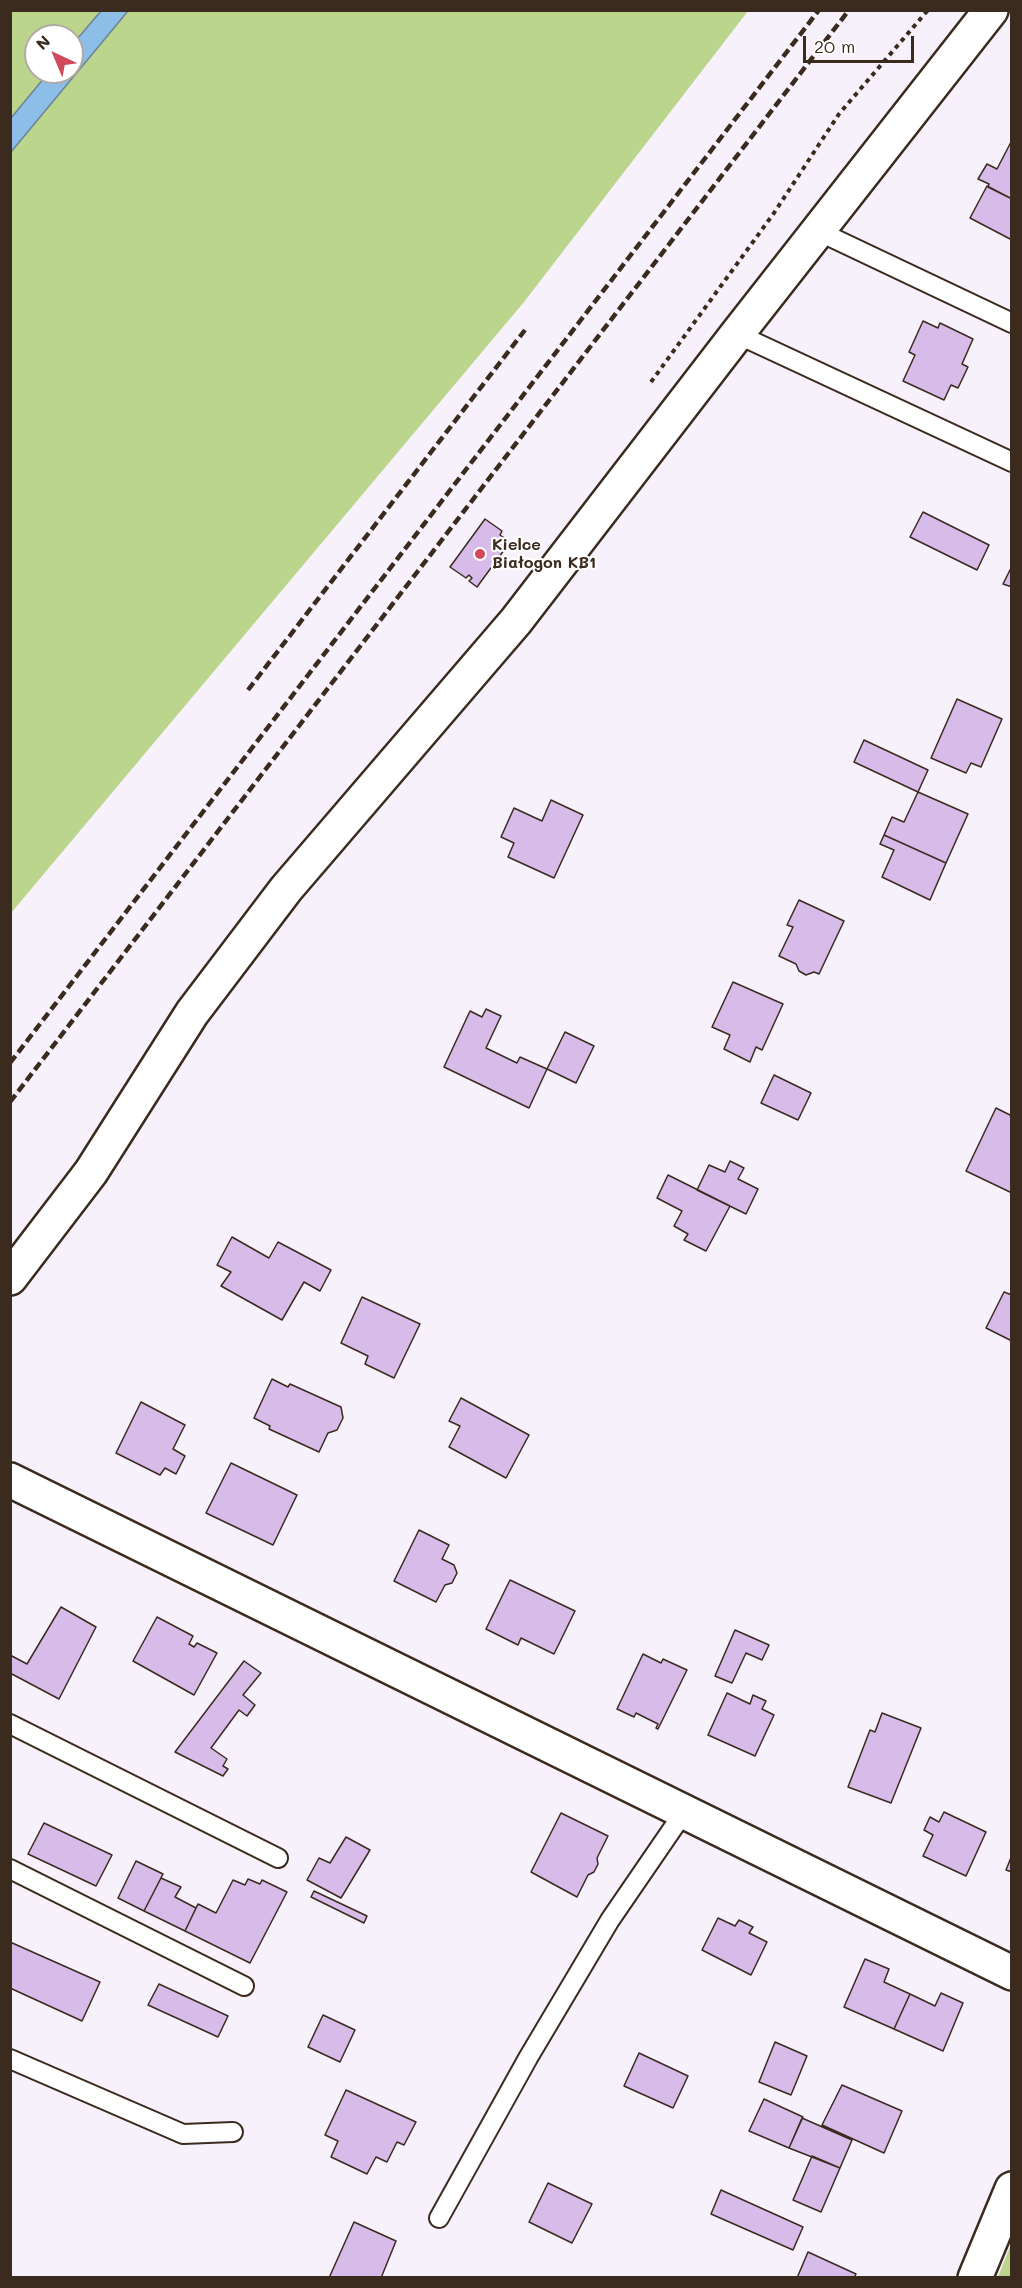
<!DOCTYPE html>
<html>
<head>
<meta charset="utf-8">
<style>
  body { margin:0 }
  #map { position:relative; width:1022px; height:2288px; overflow:hidden; background:#f7f1fb; font-family:Mali,sans-serif }
  canvas { display:block }
  .frame { position:absolute; inset:0; border:12px solid #3b2a1e; pointer-events:none }
  .north { position:absolute; left:24px; top:24px; width:60px; height:60px; box-sizing:border-box; background:#fff; border:2px solid #b1aaa5; border-radius:50%; rotate:316deg; font-size:16px; font-weight:700; line-height:24px; text-align:center; color:#3b2a1e }
  .north::after { content:''; display:block; margin:auto; width:21px; height:27px; background:#d1495b; clip-path:polygon(50% 0,100% 100%,50% 72%,0 100%) }
  .scale { position:absolute; left:803px; top:36px; width:111px; height:27px; box-sizing:border-box; border:3px solid #3b2a1e; border-top:0; padding-left:8px; font-size:18px; line-height:21px; white-space:nowrap; color:#3b2a1e; -webkit-text-stroke:4px #fff; paint-order:stroke }
</style>
</head>
<body>
<div id="map">
<canvas width="1022" height="2288"></canvas>
<div class="frame"></div>
<div class="north">N</div>
<div class="scale">20 m</div>
</div>
<script>
const g = document.querySelector('canvas').getContext('2d');
g.lineJoin = 'round';
function paint(path, color) {
  g.fillStyle = color;
  g.fill(path, 'evenodd');
}
function stroke(path, color, width, dash) {
  g.strokeStyle = color;
  g.lineWidth = width;
  g.lineCap = dash ? 'butt' : 'round';
  g.setLineDash(dash || []);
  g.stroke(path);
}
function write(font, color, halo, rows, align = 'center') {
  g.font = font + ' Mali,sans-serif';
  g.lineWidth = 4.5;
  g.setLineDash([]);
  g.textBaseline = 'middle';
  g.strokeStyle = halo;
  g.fillStyle = color;
  for (const [text, x, y, turn = 0] of rows) {
    g.save();
    g.translate(x, y);
    g.rotate((+turn || 0) * Math.PI / 180);
    g.textAlign = isNaN(turn) ? turn : align;
    if (halo) g.strokeText(text, 0, 0);
    g.fillText(text, 0, 0);
    g.restore();
  }
}
paint(new Path2D(`
  M11,11H748L524,302L11,913ZM36,36H72V72H36Z
  M1011,2244V2277H998Z`), '#bcd58c');
const water = new Path2D(`
  M101,11H128L11,152V118L49,72H72V45Z`);
paint(water, '#8cbee8');
stroke(water, '#6c8397', 1.5);
const building = new Path2D(`
  M1012,140V199L988,187L989,184L978,179L987,164L997,169Z
  M987,186L1012,199V240L970,218Z
  M923,321L938,328L940,323L973,339L962,364L968,367L958,388L951,385L944,400L903,381L915,355L909,352Z
  M923,512L989,545L977,570L910,537Z
  M485,519L502,531L500,535L510,542L477,587L469,581L472,578L469,575L466,578L450,567Z
  M1012,566V587L1003,584Z
  M957,699L1002,719L981,767L971,763L966,773L931,758Z
  M864,740L928,770L918,792L854,762Z
  M918,792L968,814L946,863L884,835L892,817L904,822Z
  M551,800L583,815L554,878L508,857L514,843L501,837L514,808L542,821Z
  M884,835L946,863L930,900L882,877L894,850L880,844Z
  M799,900L844,921L819,974L814,972L806,975L799,971L796,964L779,956L793,927L787,925Z
  M733,982L783,1004L762,1050L756,1047L750,1062L724,1049L730,1035L712,1027Z
  M486,1009L501,1016L486,1048L517,1063L520,1057L547,1069L529,1108L444,1067L470,1011L482,1017Z
  M565,1032L594,1046L576,1083L547,1069Z
  M774,1075L811,1093L798,1120L761,1103Z
  M996,1108L1012,1116V1193L966,1171Z
  M730,1161L744,1168L738,1179L758,1189L746,1214L697,1190L709,1165L725,1172Z
  M668,1175L730,1206L706,1251L684,1240L688,1234L674,1226L682,1211L657,1198Z
  M232,1237L269,1258L278,1242L331,1270L320,1291L304,1282L282,1320L221,1286L231,1272L217,1265Z
  M1004,1292L1012,1295V1341L986,1328Z
  M362,1297L420,1324L394,1378L365,1364L368,1356L341,1343Z
  M272,1379L288,1387L290,1384L341,1407L343,1418L337,1430L328,1433L319,1452L269,1429L270,1426L254,1418Z
  M461,1398L529,1435L506,1478L449,1447L460,1426L449,1421Z
  M141,1402L185,1425L173,1449L185,1456L176,1474L165,1468L160,1475L116,1453Z
  M231,1463L297,1495L273,1545L206,1513Z
  M419,1530L449,1545L442,1559L454,1565L457,1573L452,1583L445,1585L436,1602L394,1581Z
  M510,1580L575,1611L554,1654L521,1638L518,1645L486,1629Z
  M61,1607L96,1627L59,1699L10,1673V1655L27,1664Z
  M157,1617L193,1636L189,1644L194,1647L197,1643L217,1653L194,1695L133,1661Z
  M735,1630L769,1645L762,1660L746,1653L732,1683L715,1676Z
  M643,1654L661,1663L663,1659L687,1670L658,1729L656,1728L658,1724L636,1713L634,1717L617,1709Z
  M244,1661L261,1673L243,1695L255,1705L247,1716L239,1710L211,1748L227,1759L223,1766L228,1769L223,1776L175,1752Z
  M727,1693L750,1704L753,1695L766,1701L762,1709L774,1715L755,1756L708,1735Z
  M882,1713L921,1728L891,1803L848,1787L870,1730L875,1732Z
  M944,1812L986,1832L966,1876L923,1856L933,1835L924,1830L930,1817L939,1822Z
  M561,1813L608,1836L597,1858L598,1864L594,1872L588,1875L577,1897L531,1872Z
  M44,1823L112,1855L96,1886L28,1854Z
  M346,1837L370,1850L341,1898L307,1880L319,1858L330,1863Z
  M1012,1855V1872L1006,1870Z
  M136,1861L163,1874L144,1911L118,1898Z
  M161,1878L181,1887L175,1897L196,1908L185,1931L144,1911Z
  M248,1879L260,1884L262,1880L287,1892L250,1963L185,1931L198,1904L216,1913L233,1880L245,1885Z
  M314,1891L367,1916L364,1923L311,1897Z
  M718,1918L735,1926L739,1920L753,1927L749,1933L767,1942L751,1975L702,1950Z
  M10,1942L100,1982L82,2021L10,1988Z
  M865,1959L889,1969L884,1982L910,1994L894,2029L844,2007Z
  M159,1984L228,2016L218,2037L148,2005Z
  M941,1993L963,2003L943,2051L894,2029L910,1994L935,2006Z
  M323,2015L355,2030L340,2062L308,2047Z
  M775,2042L807,2056L791,2095L759,2082Z
  M639,2053L688,2076L673,2108L624,2086Z
  M842,2085L902,2111L884,2153L822,2125Z
  M346,2090L416,2122L404,2145L397,2142L387,2162L376,2157L367,2174L331,2157L338,2141L325,2135Z
  M764,2099L803,2117L789,2148L749,2131Z
  M802,2118L852,2140L840,2168L789,2148Z
  M812,2156L840,2168L821,2212L793,2200Z
  M548,2183L592,2204L572,2243L529,2222Z
  M721,2190L803,2227L793,2250L711,2214Z
  M354,2222L396,2241L381,2278H329Z
  M808,2252L856,2274L854,2278H797Z`);
paint(building, '#d7bbe9');
stroke(building, '#3b2a1e', 1.5);
const lane = new Path2D(`
  M818,231L1012,323
  M737,334L1012,462
  M10,1724L278,1858
  M10,1869L244,1986
  M10,2059L183,2134L233,2132
  M439,2218L528,2058L610,1920L684,1812`);
const street = new Path2D(`
  M10,1278L91,1172L192,1013L286,889L516,621L737,334L991,10
  M10,1480L1012,1973
  M975,2278L1012,2189`);
stroke(lane, '#3b2a1e', 22);
stroke(street, '#3b2a1e', 38);
stroke(new Path2D(`
  M651,382L774,213L839,114L928,10`), '#3b2a1e', 4, [4.5, 4.5]);
stroke(lane, '#fff', 18);
stroke(street, '#fff', 33);
stroke(new Path2D(`
  M248,690L525,330
  M10,1063L819,10
  M10,1102L849,10`), '#3b2a1e', 4.5, [9, 4.5]);
for (const [x, y, r, color] of [
  [480,554,6,"#d1495b"]
]) {
  const dot = new Path2D();
  dot.arc(x, y, r, 0, 2 * Math.PI);
  g.fillStyle = color;
  g.fill(dot);
  stroke(dot, '#fff', 2);
}
write('bold 16px', '#3b2a1e', '#fff', [
  ["Kielce",492,545],
  ["Białogon KB1",492,563]
], 'left');
</script>
</body>
</html>
